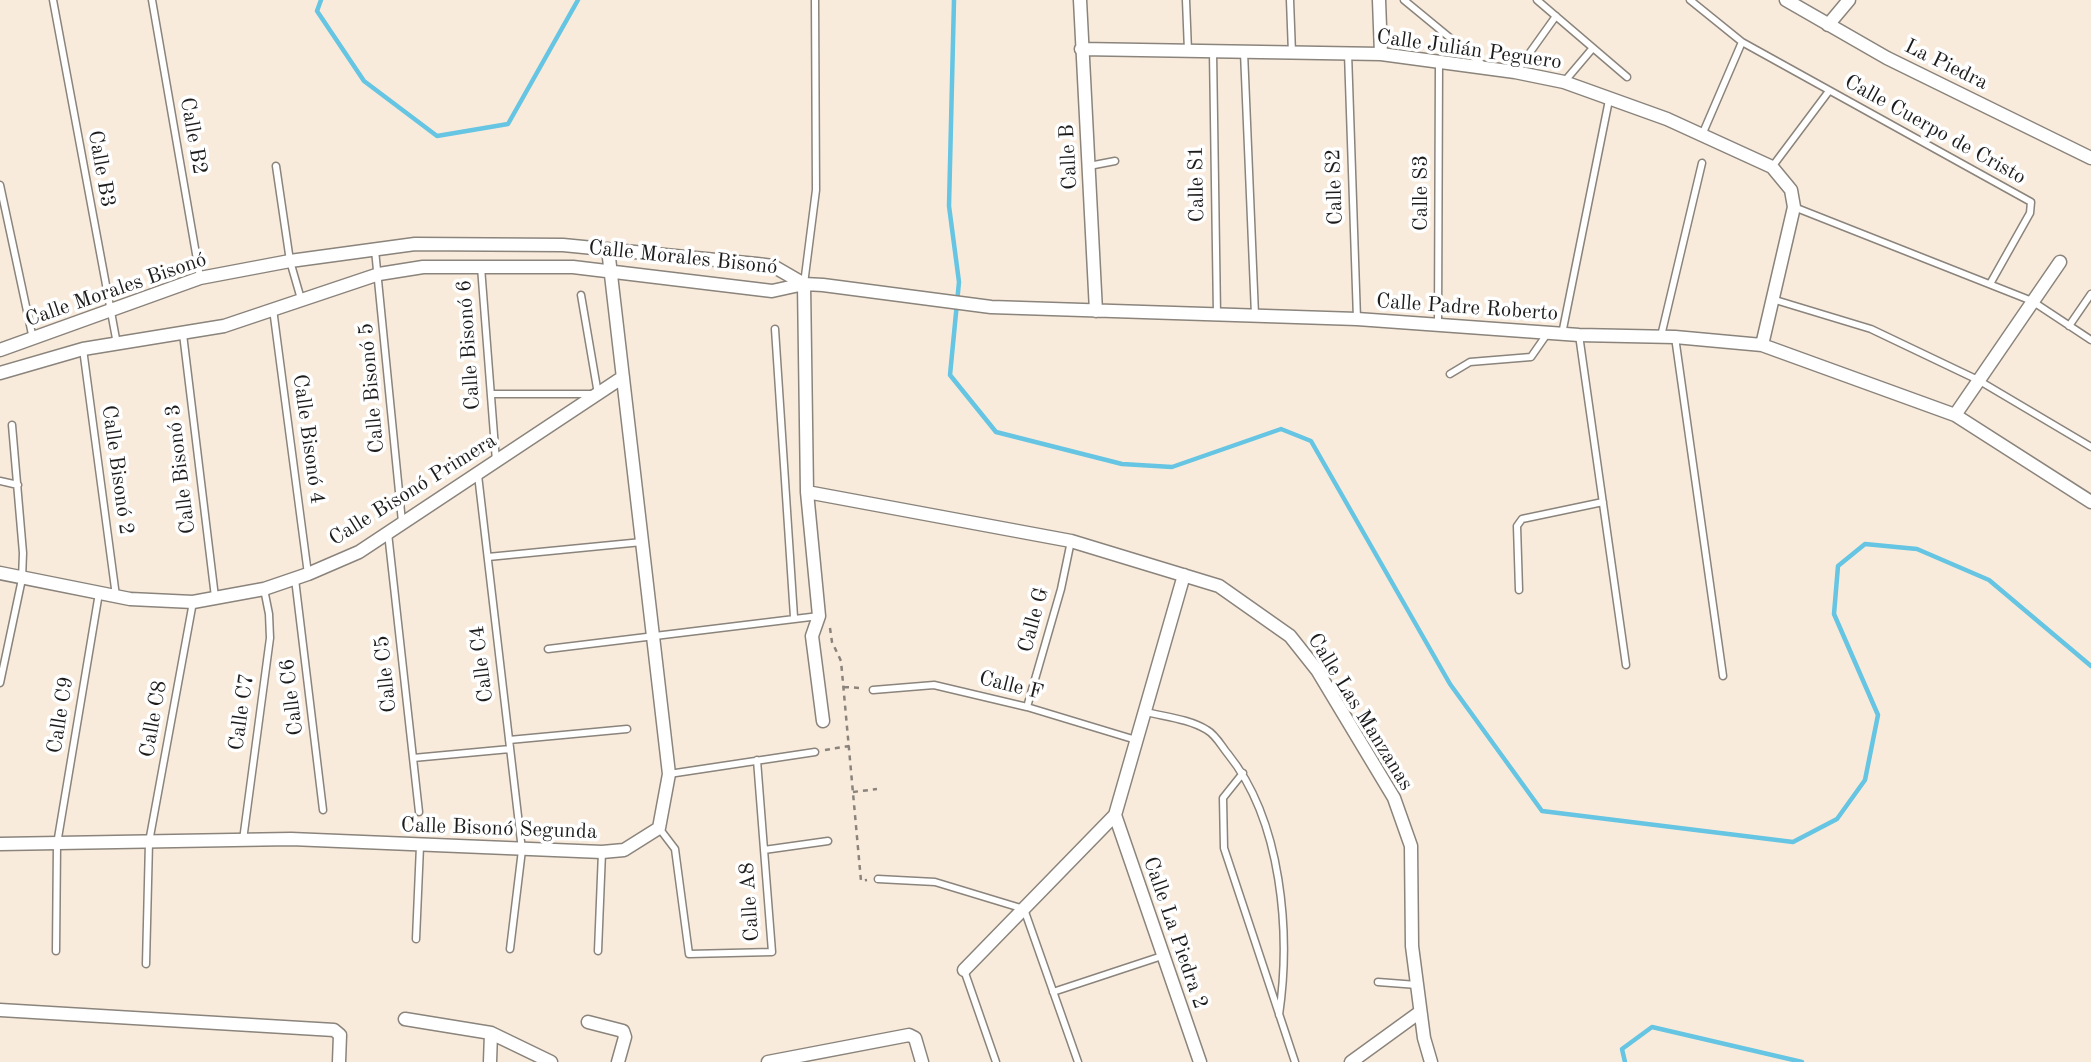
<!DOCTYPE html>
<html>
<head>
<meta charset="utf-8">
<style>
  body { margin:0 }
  canvas { display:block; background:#f9ebdb }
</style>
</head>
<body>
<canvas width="2091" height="1062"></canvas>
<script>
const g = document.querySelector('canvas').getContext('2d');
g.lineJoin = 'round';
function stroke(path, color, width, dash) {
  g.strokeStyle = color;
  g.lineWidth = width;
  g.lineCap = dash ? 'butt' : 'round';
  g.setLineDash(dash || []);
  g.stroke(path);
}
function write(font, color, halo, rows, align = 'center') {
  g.font = font + ' "Old Standard TT",serif';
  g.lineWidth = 7;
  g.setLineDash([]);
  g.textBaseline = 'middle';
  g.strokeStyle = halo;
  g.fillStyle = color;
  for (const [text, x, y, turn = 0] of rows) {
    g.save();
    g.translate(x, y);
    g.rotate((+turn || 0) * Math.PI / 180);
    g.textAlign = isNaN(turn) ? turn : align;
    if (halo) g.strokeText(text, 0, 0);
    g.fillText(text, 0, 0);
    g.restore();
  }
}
stroke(new Path2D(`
  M321,0L317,11L364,81L437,136L508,124L578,0
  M954,0L949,206L959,282L950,375L996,432L1122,464L1172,467L1281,429L1311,441L1450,684L1542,811L1793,842L1837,819L1865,780L1878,715L1834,614L1838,566L1865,544L1917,549L1989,580L2091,666
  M1625,1062L1622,1049L1652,1027L1802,1062`), '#65c5e3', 4.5);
const lane = new Path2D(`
  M53,0L117,344
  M152,0L200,277
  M1186,0L1188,51
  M1290,0L1292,53
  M1404,0L1483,65
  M1537,0L1627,77
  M1690,0L1742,42L2031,202L2030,213L1990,284
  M1213,52L1217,315
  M1244,52L1255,315
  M1348,53L1357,319
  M1516,72L1556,16
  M1564,82L1592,49
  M1702,135L1742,42
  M276,166L290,261L301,299
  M1089,166L1115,161
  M1772,167L1829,91
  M0,185L33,339
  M1794,207L2032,301L2091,340
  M375,250L402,522
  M481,267L496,461
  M804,284L816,190L815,0
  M1772,299L1871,329L1978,380L2091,447
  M273,309L308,574
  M1438,324L1439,62
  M2069,326L2091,294
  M775,329L794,617
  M183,334L215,597
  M1562,334L1609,100
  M1579,335L1626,665
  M1661,336L1702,163
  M1675,337L1723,676
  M83,349L116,596
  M1450,374L1470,362L1531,357L1547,334
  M491,394H598L581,295
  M478,475L522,850L510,949
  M0,481L18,485
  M388,533L419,812
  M488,557L642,542
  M295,579L323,810
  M1519,590L1517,526L1522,519L1603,502
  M548,649L819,616
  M0,683L22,579L23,553L12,425
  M873,690L934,685L1027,707L1136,740
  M1027,707L1061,589L1071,541
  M1146,712C1166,717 1189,719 1207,730C1216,735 1222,747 1228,754C1282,821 1291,933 1279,1015
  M509,740L627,729
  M413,758L510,749
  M1243,773L1223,798L1224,848L1295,1062
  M669,774L815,752
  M659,828L675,849L689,954L772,952L757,760
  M243,840L270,638L269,614L264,589
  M764,850L828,841
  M878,879L935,882L1024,909L1078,1062
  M416,939L420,846
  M56,951L57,844L99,593
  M598,951L602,852
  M146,964L149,842L193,602
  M964,970L996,1062
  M1378,982L1417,985
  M1053,992L1162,956`);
const street = new Path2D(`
  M1080,0L1096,311
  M1379,0L1381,54
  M1786,0L1887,58L2091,158
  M1828,25L1849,0
  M1081,49L1381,54L1515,72L1564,82L1667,119L1772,167L1791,190L1794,207L1762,345
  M804,284L807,492L819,616L812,636L823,721
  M0,350L200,278L290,261L415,244L563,245L757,264L773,266L804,284
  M0,373L83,349L224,326L379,274L423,267H573L772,291L804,284L823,285L991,307L1357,319L1579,335L1675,337L1762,345L1955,415L2091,502
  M1955,415L2060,262
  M807,492L1071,541L1219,586L1290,636L1317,670L1394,798L1411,846L1412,946L1424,1038L1431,1062
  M0,573L130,599L193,602L264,589L308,574L359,552L623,377
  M1115,815L1200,1062
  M0,844L291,839L602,852L624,850L659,828L669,774L608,249
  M964,970L1115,815L1184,575
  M0,1010L334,1030L340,1035L339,1062
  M405,1019L491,1033L551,1062
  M588,1022L623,1031L625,1037L618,1062
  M490,1062L491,1033
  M768,1062L909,1035L915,1038L922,1062
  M1351,1062L1420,1012`);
stroke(lane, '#8a847c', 9);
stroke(street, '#8a847c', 15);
stroke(new Path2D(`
  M830,628L832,642L841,661L861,881L867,880
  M844,687L861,688
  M825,750L849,746
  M853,792L877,789`), '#8a847c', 2.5, [5, 5]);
stroke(lane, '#fff', 6);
stroke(street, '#fff', 12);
write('21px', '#1c1c1c', '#fff', [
  ["Calle Julián Peguero",1469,50,8],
  ["La Piedra",1946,65,26],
  ["Calle Cuerpo de Cristo",1935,130,29],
  ["Calle B2",193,136,80],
  ["Calle B",1069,157,-93],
  ["Calle B3",101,169,80],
  ["Calle S1",1197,184,-91],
  ["Calle S2",1335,187,-92],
  ["Calle S3",1421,193,-90],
  ["Calle Morales Bisonó",683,258,6],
  ["Calle Morales Bisonó",116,290,-19],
  ["Calle Padre Roberto",1467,308,4],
  ["Calle Bisonó 6",469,345,-94],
  ["Calle Bisonó 5",372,388,-95],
  ["Calle Bisonó 4",308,439,82],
  ["Calle Bisonó 3",181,469,-97],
  ["Calle Bisonó 2",117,470,82],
  ["Calle Bisonó Primera",413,490,-32],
  ["Calle G",1034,620,-75],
  ["Calle C4",482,664,-97],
  ["Calle C5",386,674,-96],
  ["Calle F",1011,686,14],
  ["Calle C6",292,697,-97],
  ["Calle C7",242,712,-82],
  ["Calle Las Manzanas",1360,712,58],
  ["Calle C9",61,715,-81],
  ["Calle C8",154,719,-80],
  ["Calle Bisonó Segunda",499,829,2],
  ["Calle A8",750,902,-94],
  ["Calle La Piedra 2",1175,933,71]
]);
</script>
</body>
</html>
